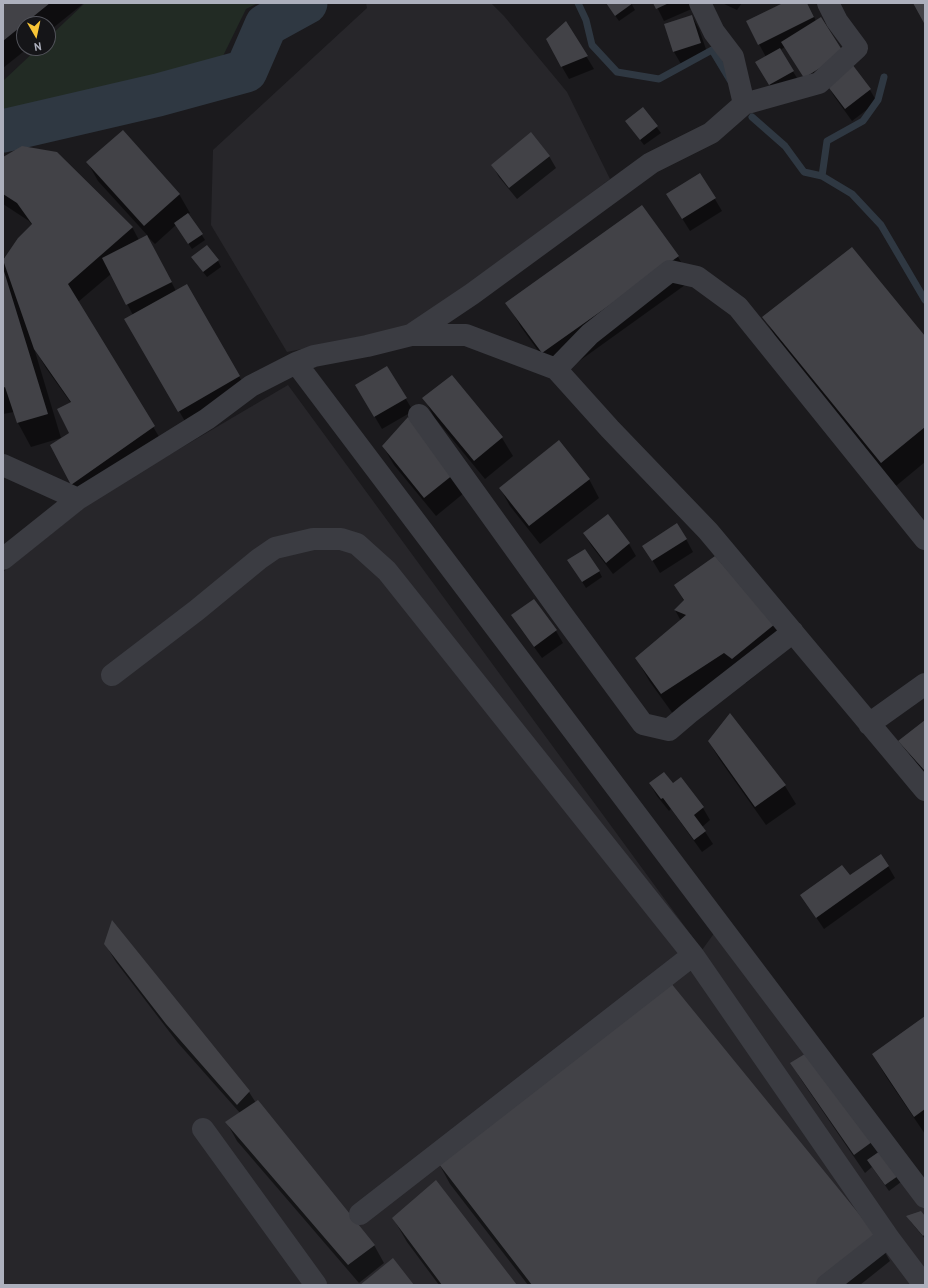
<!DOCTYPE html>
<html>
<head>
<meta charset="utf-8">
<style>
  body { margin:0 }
  #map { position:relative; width:928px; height:1288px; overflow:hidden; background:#1b1a1d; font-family:"PT Sans",sans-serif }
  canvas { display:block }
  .frame { position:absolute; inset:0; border:4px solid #adb0bd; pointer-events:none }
  .north { position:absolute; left:16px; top:16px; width:40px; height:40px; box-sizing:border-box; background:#151518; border:1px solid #52535a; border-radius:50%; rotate:171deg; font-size:11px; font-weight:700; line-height:16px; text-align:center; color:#adb0bd }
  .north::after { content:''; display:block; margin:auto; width:14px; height:18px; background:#f8c537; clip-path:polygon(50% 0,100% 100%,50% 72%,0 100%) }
</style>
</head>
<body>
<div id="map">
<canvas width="928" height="1288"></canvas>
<div class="frame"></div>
<div class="north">N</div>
</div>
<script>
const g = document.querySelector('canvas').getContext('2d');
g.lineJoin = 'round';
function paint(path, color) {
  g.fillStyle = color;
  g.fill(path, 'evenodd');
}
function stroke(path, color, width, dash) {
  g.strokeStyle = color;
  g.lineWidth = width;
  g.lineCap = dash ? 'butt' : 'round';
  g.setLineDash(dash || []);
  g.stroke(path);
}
paint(new Path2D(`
  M366,3H491L504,16L567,92L610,179L536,235L474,284L401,329L287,352L211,225L213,150L367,8Z
  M288,385L702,950L723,921L925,1199V1285H3V572L96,498Z`), '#27262a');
paint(new Path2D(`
  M85,3H258L246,9L223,56L3,126V81L38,48H48V38Z`), '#222b24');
paint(new Path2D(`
  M3,3H84L48,32V24H24V48H28L3,68Z
  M606,3H631L635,10L619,21Z
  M655,3H702L703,4L664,21Z
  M722,3H742L737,10Z
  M786,3H807L816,21L852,65L870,90L877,102L852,121L834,96L827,84L811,89L785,47L780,50L800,83L777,97L757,63L766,57L747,22Z
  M692,16L699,29L708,55L681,64L674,52L665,25Z
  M566,23L594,69L569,79L562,67Z
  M643,109L661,133L644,145L630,127Z
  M549,156L556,168L517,199L499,177L492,165Z
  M3,158L132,227L139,240L148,236L98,181L88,163L179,194L190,213L188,214L205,240L192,249L176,225L155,244L148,237L176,291L186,285L250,395L190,430L126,319L133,315L111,274L78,302L164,445L82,502L71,484V403L46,368L34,348L61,438L31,447L18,423L14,412L3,414V255L5,258L32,225L29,221L3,204Z
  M700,174L722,211L690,231L675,207Z
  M678,257L692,280L557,377L521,327L507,303Z
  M218,261L221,267L207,277L196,263Z
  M764,317L925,338V462L896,486L778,341Z
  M387,367L413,411L382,429L356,385Z
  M452,376L502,438L513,456L485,479L434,417L424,398Z
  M408,418L464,493L436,516L394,465L383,446Z
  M589,479L599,498L540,544L510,506L500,488Z
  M608,515L629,544L636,556L613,574L591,545L584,533Z
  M686,539L693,552L660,573L651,558Z
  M572,566L599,571L602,577L586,588Z
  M675,585L774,625L788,649L746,683L738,676L676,718L650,682L636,658L681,621L675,610L684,601Z
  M513,616L556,631L563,643L542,658L520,628Z
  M730,715L785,786L796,804L766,825L720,760L709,742Z
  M925,722V778L913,765L899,741Z
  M681,778L703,808L710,820L702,827L713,844L702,852L671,809L669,811L657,796L650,784L672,785Z
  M888,866L895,878L824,929L801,895Z
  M105,944L249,1092L256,1103L374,1245L384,1263L359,1283L237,1141L227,1123L240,1113L178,1043L116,962Z
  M925,1018V1134L887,1078L873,1055Z
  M808,1054L901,1182L889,1191L872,1167L865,1173L802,1081L791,1063Z
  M437,1160L876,1237L890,1261L860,1285H528L450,1184Z
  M908,1217L925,1218V1239L911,1222Z
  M393,1218L515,1285H439L407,1242Z`), '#0007');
stroke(new Path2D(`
  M578,3L586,20L592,45L617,72L659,79L712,50L730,80
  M752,117L785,146L804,172L822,176L827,141L863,121L878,100L884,77
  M822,176L852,194L881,225L925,300`), '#2f3842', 7);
stroke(new Path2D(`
  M3,131L158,95L246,71L266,25L306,3`), '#2f3842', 43);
paint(new Path2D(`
  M3,3H50L3,41Z
  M606,3H633L615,16Z
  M653,3H669L656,9Z
  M783,3H807L814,17L758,45L746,21Z
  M913,3H925V22L924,23Z
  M692,15L701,43L673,52L664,24Z
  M821,17L844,53L804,78L781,42Z
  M566,21L588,56L561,67L546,39Z
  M780,48L794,71L769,85L755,62Z
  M852,64L871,89L845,109L826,84Z
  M643,107L658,126L640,140L625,121Z
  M123,130L180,194L144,226L86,162Z
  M531,132L550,156L509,188L491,165Z
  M22,146L57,152L133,227L68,284L155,426L71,485L50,445L69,433L57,409L71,402L34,349L3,260L18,238L32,224L17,203L3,194V157Z
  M700,173L716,198L682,219L666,194Z
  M642,205L679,256L542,353L505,303Z
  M188,213L203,234L188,244L174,223Z
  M147,235L172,282L126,305L102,258Z
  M207,245L219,260L203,272L191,257Z
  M852,247L925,336V427L881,463L762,317Z
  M3,268L48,414L17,423L5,387L3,388Z
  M187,284L240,376L178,412L124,319Z
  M387,366L407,398L374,417L355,385Z
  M452,375L503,437L474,461L422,398Z
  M408,417L454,474L424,498L382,446Z
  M559,440L590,479L529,526L499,488Z
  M608,514L630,543L606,563L583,533Z
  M677,523L687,539L652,561L642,546Z
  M585,549L600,571L582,582L567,560Z
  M715,556L775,624L732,659L724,653L661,694L635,658L686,615L674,610L684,600L674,585Z
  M534,599L557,630L534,647L511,615Z
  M730,713L786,785L755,807L708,741Z
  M925,720V771L898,741Z
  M664,772L673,783L681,777L704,807L694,815L706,831L694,840L663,798L661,799L649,783Z
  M881,854L889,866L816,918L800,895L842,865L850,875Z
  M112,920L250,1091L237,1105L166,1024L104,944Z
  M666,977L877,1236L816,1285H532L435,1159Z
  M925,1016V1109L914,1117L872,1054Z
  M808,1052L876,1139L854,1155L790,1063Z
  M258,1100L375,1245L348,1265L225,1122Z
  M880,1151L898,1176L885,1185L867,1160Z
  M436,1180L517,1285H442L392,1218Z
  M921,1211L925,1216V1234L923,1236L906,1216Z
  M393,1258L414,1285H360Z`), '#424247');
stroke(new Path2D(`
  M700,3L714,32L733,57L744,104
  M411,335H466L556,369L610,429L708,531L925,790
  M296,363L925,1197
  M556,369L590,334L670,271L697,277L738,307L925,539
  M419,415L562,614L643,724L669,730L689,713L793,632
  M3,465L78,499
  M3,559L78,499L207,419L251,386L296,363L314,356L367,346L411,335L472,294L651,163L711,133L744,104L819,83L857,48L837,21L828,3
  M112,675L197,610L259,559L275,548L313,539H341L357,544L387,571L693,955L888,1237L924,1285
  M869,724L925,684
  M203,1129L316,1285
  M360,1214L693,955
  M827,1285L888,1237`), '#3b3c42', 22);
</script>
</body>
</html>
